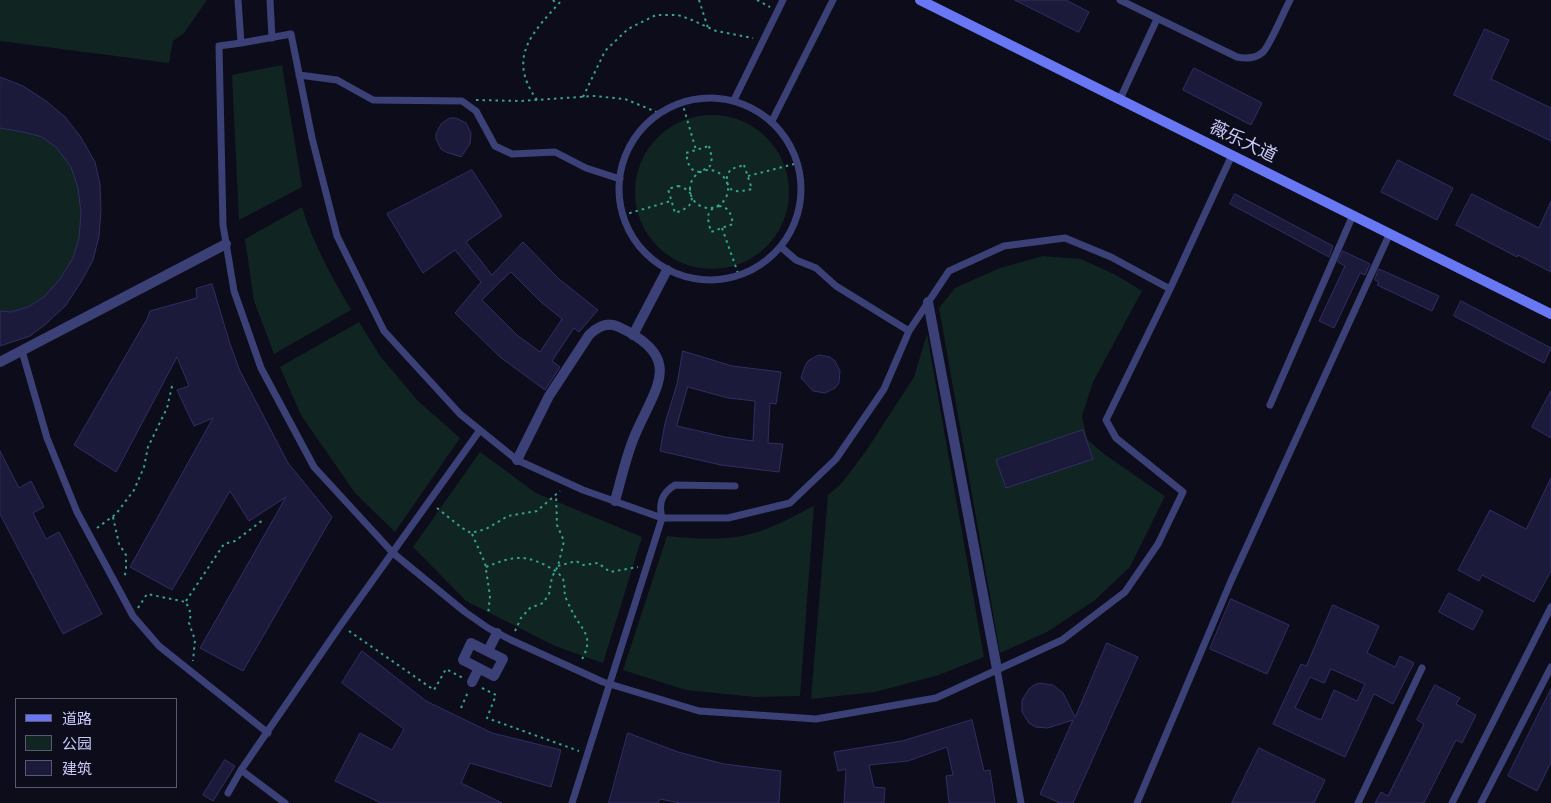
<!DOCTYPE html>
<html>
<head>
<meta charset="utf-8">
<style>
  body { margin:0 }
  #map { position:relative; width:1551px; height:803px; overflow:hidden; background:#0d0c1b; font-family:Rubik,"Noto Sans SC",sans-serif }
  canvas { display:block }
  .legend { position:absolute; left:15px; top:698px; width:162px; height:90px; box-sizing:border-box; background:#0d0c1b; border:1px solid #595875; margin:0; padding:6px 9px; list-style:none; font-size:15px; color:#cacbfb }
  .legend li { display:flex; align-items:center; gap:10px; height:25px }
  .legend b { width:25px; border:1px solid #595875 }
</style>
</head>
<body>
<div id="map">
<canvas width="1551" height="803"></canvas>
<ul class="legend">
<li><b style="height:6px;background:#6877f3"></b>道路</li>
<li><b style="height:14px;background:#102421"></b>公园</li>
<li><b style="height:14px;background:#1c1a3a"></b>建筑</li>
</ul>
</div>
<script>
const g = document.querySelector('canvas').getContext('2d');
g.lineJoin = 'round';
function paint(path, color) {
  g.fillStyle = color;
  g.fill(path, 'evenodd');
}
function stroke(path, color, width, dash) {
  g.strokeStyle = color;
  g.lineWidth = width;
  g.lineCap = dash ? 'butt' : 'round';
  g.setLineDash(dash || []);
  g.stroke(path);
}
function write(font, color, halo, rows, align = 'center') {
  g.font = font + ' Rubik,"Noto Sans SC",sans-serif';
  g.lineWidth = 5;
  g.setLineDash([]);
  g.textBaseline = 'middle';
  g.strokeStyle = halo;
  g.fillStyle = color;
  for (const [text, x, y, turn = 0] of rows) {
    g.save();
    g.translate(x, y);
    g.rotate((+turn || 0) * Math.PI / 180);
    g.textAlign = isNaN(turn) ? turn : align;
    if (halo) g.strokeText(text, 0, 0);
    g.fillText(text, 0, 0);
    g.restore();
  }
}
paint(new Path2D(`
  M0,0H207L184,33L173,41L169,63L0,41Z
  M282,65L302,187L239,220L232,75Z
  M0,77L23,86L46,101L65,117L101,211L99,236L93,260L81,282L66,305L47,323L30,336L0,346Z
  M635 192a77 77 0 1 1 154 0a77 77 0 1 1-154 0Z
  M302,207C313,244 332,277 351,310L274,354L254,301L245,239Z
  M1043,256L1081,259L1116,275L1142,291L1093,382L1082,416L1087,439L1104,454L1165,496L1130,567L1095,600L1047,632L1000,653L939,308L955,288L1000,268Z
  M359,322L380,356L418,401L460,438L395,532L355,493L301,415L280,367Z
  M927,334L984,657L939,675L875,692L811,699L828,495L841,484L866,451L914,377Z
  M480,452L536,493L642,537L603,663L555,646L466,601L413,547Z
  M814,506L800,696L755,697L686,690L623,670L667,536C690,538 718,541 741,536C766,532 792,517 814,506Z`), '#102421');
const building = new Path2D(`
  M1015,0H1066L1089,12L1079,32Z
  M1485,29L1509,40L1491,79L1551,108V141L1454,95Z
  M1194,68L1262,103L1251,125L1183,90Z
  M0,77L23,86L46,101L65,117L80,136L95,162L100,184L101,211L99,236L93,260L81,282L66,305L47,323L30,336L0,346V311L11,312L28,307L45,296L60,279L73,258L79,238L81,213L78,188L71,167L57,148L42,137L23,132L0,128Z
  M450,118H456L466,123L471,133L470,144L461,157L446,152L441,149L436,139V134L441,124Z
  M1398,160L1453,188L1437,220L1381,192Z
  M472,170L502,216L466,242L492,275L523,242L559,279L598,310L579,332L574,328L552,361L560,367L545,390L500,357L455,313L481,282L455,250L423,273L387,214ZM511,272L541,302L562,319L540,352L517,335L482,300Z
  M1235,194L1333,246L1329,257L1230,204Z
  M1472,194L1539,228L1551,201V272L1518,255L1517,257L1456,225Z
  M1343,251L1370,264L1365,275L1360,273L1334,328L1319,321L1345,266L1338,262Z
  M1379,269L1439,296L1432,311L1377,285L1379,282L1375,280Z
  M212,284L230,344L240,371L288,463L332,517L243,671L200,648L286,497L249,521L230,491L172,590L130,567L213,418L194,426L177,390L189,386L177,357L116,472L74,445L147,319L150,311L197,298L196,289Z
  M1461,301L1551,348L1544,363L1454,316Z
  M683,351L732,366L781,372L776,404L770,403L768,443L783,444L779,472L721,465L660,451L665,423L677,384ZM688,387L728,398L755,401L753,441L725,437L677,426Z
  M819,355L830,357L835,361L840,371L839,383L835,388L825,393L813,391L801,378L805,366L808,361Z
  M1551,391V438L1532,427Z
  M1083,430L1093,459L1006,488L996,460Z
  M0,451L19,488L31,481L44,507L33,513L46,539L59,532L102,614L63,634L0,514Z
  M1551,478V571L1534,602L1482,575L1479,581L1458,570L1490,510L1526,529Z
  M1449,593L1483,611L1473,630L1439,612Z
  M1231,599L1289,625L1267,674L1210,649Z
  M1333,605L1379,626L1367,653L1395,667L1400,656L1414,663L1393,704L1374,694L1345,757L1273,724L1301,664L1306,666ZM1331,669L1365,684L1357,701L1334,690L1321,720L1295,708L1310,677L1324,683Z
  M1107,643L1138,657L1073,803H1060L1040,794L1073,720L1048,728L1035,727L1029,723L1022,712V700L1029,689L1034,685L1040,683L1053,685L1063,693L1075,717Z
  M362,651L426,701L492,733L561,750L551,787L470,763L461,783L502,803H381L335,781L360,733L392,750L404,729L342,683Z
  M1435,685L1460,698L1456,704L1476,715L1462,743L1456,740L1424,803H1375L1381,792L1388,796L1424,724L1417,720Z
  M1551,689V762L1537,791L1508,776Z
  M972,720L984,771L990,770L995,803H949L946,776L953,775L947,747L908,761L869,765L874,787L885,788L884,803H844L846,769L838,771L834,752L902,741Z
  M628,733L678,752L724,764L781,771L779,803H680L660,799L658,803H609Z
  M1259,748L1325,780L1314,803H1232Z
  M225,760L235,766L213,801L203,795Z`);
paint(building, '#1c1a3a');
stroke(building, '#312e64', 1);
stroke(new Path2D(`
  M553,0L557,5
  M699,0L708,28
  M757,0L770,7
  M583,97L605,51L628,29L656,15H678L692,20L716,31L753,38
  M476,100L521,101L594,96L625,99L659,113
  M537,100C506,57 533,32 562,0
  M682,102L696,150
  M709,146L712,158L710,166L700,172C688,171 688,162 686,153Z
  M744,165L752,189C738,192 726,195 727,175L731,169Z
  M690 189a19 19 0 1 1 38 0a19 19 0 1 1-38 0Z
  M748,176L798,163
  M678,186L682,187L689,191C697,204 686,209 675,213L668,189Z
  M719,206C730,207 731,215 733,224L711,232C708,220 704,210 719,206Z
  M623,215L671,201
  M722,228L739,276
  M437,508L462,528L471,533L486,529L508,516L537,511L560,491
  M113,517L119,544L126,555V570L124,579
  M97,528L116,514L134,490L144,467L148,447L167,408L173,382
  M472,534L485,563L490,596L488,615
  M558,566L576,561L583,565L598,563L610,572L638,567
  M486,567C509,558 521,553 545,565C552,569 559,572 563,579C565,584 564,590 565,595C566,599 569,605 571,609C581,631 596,635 581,661
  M186,601L224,544L235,541L263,520
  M138,608L147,594L186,602L191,614L189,623L195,640L193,661
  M349,631L434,690L446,669L463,678
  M515,631L521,618L530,608L543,603L549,594L552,577L558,566L564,541L557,525L556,494
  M482,688L496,695L487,718L579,751
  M461,708L468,692`), '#35a38e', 2, [2.5, 4]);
stroke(new Path2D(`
  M238,0L241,43L219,46L223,225L234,291L261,368L314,467L393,553L465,612L488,628L511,640L603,682L699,711L816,719L936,698L1062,640L1125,592L1158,544L1183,492L1116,438L1106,420L1170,289L1111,257L1065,238L1004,246L949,271L909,331L884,389L836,459L790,503L728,518H662L583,490L517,460L460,414L384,331L337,236L312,138L291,34L241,43
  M270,0L272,38
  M1120,0L1237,57C1246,59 1255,59 1263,52C1270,45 1284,11 1290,0
  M299,75L337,80L373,100L462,101L476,111L495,146L512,154L555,152L586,168L620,179
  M619 189a91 91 0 1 1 182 0a91 91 0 1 1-182 0Z
  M1120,99L1157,19
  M734,100L783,0
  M772,121L833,0
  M781,247L796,260L816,268L836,286L909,331
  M1170,289L1232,155
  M22,351L47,438L77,512L133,616L159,646L268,733
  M1270,405L1353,215
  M997,669L1021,803
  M241,770L285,803
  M228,793L241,770L340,626L480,430
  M572,803L662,518C658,503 662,493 675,485L735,486
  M1137,803L1231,581L1390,233
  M1358,803L1422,668
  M1452,803L1551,607
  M1481,803L1551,667`), '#3b4076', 7);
stroke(new Path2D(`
  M928,302L997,669
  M633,335L667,270
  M0,362L226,244
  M517,460L549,396L589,335C597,327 607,321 619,327C685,358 656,386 635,435C626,456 621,480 615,501
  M471,643L503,659L494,676L463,660Z
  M488,651L497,633
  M472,682L479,668`), '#3b4076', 10);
stroke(new Path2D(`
  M920,0L1551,314`), '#6877f3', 10);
write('18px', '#cacbfb', '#0d0c1b', [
  ["薇乐大道",1243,142,26]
]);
</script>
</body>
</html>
